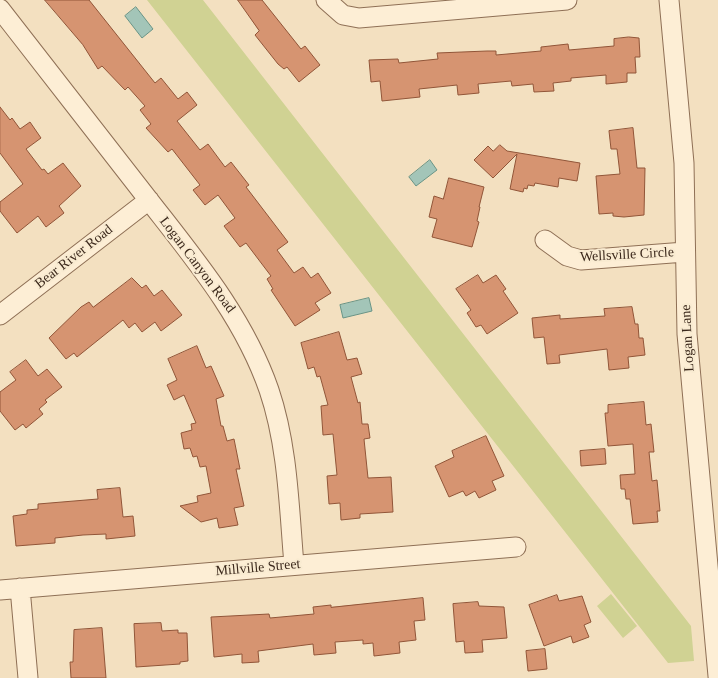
<!DOCTYPE html>
<html>
<head>
<meta charset="utf-8">
<style>
  body { margin:0 }
  canvas { display:block; background:#f3e0c0 }
</style>
</head>
<body>
<canvas width="718" height="678"></canvas>
<script>
const g = document.querySelector('canvas').getContext('2d');
g.lineJoin = 'round';
function paint(path, color) {
  g.fillStyle = color;
  g.fill(path, 'evenodd');
}
function stroke(path, color, width, dash) {
  g.strokeStyle = color;
  g.lineWidth = width;
  g.lineCap = dash ? 'butt' : 'round';
  g.setLineDash(dash || []);
  g.stroke(path);
}
function write(font, color, halo, rows, align = 'center') {
  g.font = font + ' "Times New Roman",serif';
  g.lineWidth = 4;
  g.setLineDash([]);
  g.textBaseline = 'middle';
  g.strokeStyle = halo;
  g.fillStyle = color;
  for (const [text, x, y, turn = 0] of rows) {
    g.save();
    g.translate(x, y);
    g.rotate((+turn || 0) * Math.PI / 180);
    g.textAlign = isNaN(turn) ? turn : align;
    if (halo) g.strokeText(text, 0, 0);
    g.fillText(text, 0, 0);
    g.restore();
  }
}
paint(new Path2D(`
  M147,0H203L691,626L694,661L668,663Z
  M611,594L637,626L623,638L597,606Z`), '#d0d293');
const water = new Path2D(`
  M136,7L153,29L142,38L125,16Z
  M430,160L437,170L416,186L409,177Z
  M369,298L372,311L343,318L340,305Z`);
paint(water, '#a3c5b8');
stroke(water, '#699486', 1);
const building = new Path2D(`
  M45,0H89L155,83L161,78L178,99L187,92L197,105L177,121L200,150L208,144L225,167L231,162L249,185L246,187L288,242L277,250L294,273L303,267L311,278L318,273L331,293L315,303L320,310L295,326L271,290L273,289L267,279L271,276L246,243L240,247L224,226L235,218L218,195L205,205L193,190L200,185L172,149L168,152L146,128L151,124L140,110L145,106L128,87L125,90L102,66L98,69L83,45Z
  M238,0H262L301,49L305,46L320,65L299,82L287,67L284,69L278,64L255,35L259,31Z
  M629,37L639,38L640,57H635L636,73H627V82L606,84V75L571,78V81L553,83L554,91L534,92L533,84L512,86L511,81L478,84L479,93L458,95L457,85L419,89L420,97L382,101L380,81L371,82L369,60L398,59L399,63L438,59L437,53L487,51H496V55L541,51V47L568,44L569,50L614,46V39Z
  M0,107L10,120L12,118L20,129L30,122L41,138L26,149L42,170L44,169L48,174L63,163L81,186L59,206L64,213L46,227L38,216L17,233L0,211V202L23,184L0,153Z
  M633,128L637,168H645L644,215L624,217L613,216V213L599,214L596,176L620,174L617,149H611L609,131Z
  M500,145L507,151L580,163L577,181L559,178L558,187L535,183L534,186L528,185L527,189L524,188L523,192L510,189L517,154L493,178L474,160L488,146L493,151Z
  M449,178L484,187L479,207H480L477,221L479,222L472,247L432,237L437,219L429,217L434,196L443,199Z
  M478,275L483,283L496,275L506,289L503,291L518,313L487,334L481,325L476,327L467,313L471,310L456,289Z
  M132,278L142,288L146,285L154,296L162,290L182,315L161,331L155,322L142,332L135,323L129,328L123,320L77,357L74,353L66,359L49,338L81,307L89,302L93,307Z
  M632,307L635,324H638L639,338H643L645,355L628,357L629,368L609,370L607,349L559,355L560,363L547,364L544,337L534,338L532,318L560,315V319L605,316L604,309Z
  M339,332L347,360L357,358L362,374L351,377L358,403L360,402L362,424H368L370,438L364,439L368,478L391,477L393,512L360,514V518L341,520L340,503L329,504L327,476L337,475L333,434L323,435L321,406L328,405L320,376L317,377L314,367L308,369L301,343Z
  M197,346L206,368L211,366L224,396L216,399L221,426H223L227,441L234,439L240,469H236L244,506L234,508L238,525L219,528L217,518L201,522L180,506L198,502L197,496L211,493L206,466L200,467L197,456L193,457L190,448L184,449L181,433L192,430L191,424L196,423L184,395L174,400L167,385L177,380L168,359Z
  M26,360L38,376L47,369L62,387L45,400L47,402L39,409L43,414L26,428L23,424L15,430L0,411V392L16,380L10,372Z
  M644,402L646,425L651,424L654,452H649L652,481L657,480L660,511H657L658,522L633,524L630,499H626L625,489H621L620,475L635,474L633,444L608,446L605,413H608V405Z
  M486,436L504,476L492,481L496,490L479,498L475,491L466,496L463,491L449,497L435,466L454,457L452,451Z
  M605,449L606,464L581,466L580,451Z
  M120,488L123,517L133,516L135,536L106,539V534L83,535L55,538V543L16,546L13,516L27,514V510L38,509V504L98,499L97,490Z
  M557,595L559,601L582,596L591,622L584,625L589,637L573,643L571,636L544,646L529,605Z
  M423,598L425,620L414,621L416,640L399,642L400,653L374,656L373,643L363,644V640L335,642L336,653L314,655L313,644L258,651L259,662L242,663V654L214,657L211,617L269,614L270,618L314,614L313,607L331,605V607Z
  M478,602L479,606L504,607L507,638L482,640L483,652L465,653L464,641L456,642L453,604Z
  M161,623L162,631L178,630V633H187L188,661L180,662V664L136,667L134,624Z
  M102,628L106,678H71L70,662H73L74,630Z
  M545,649L547,669L528,671L526,651Z`);
paint(building, '#d69471');
stroke(building, '#915538', 1);
const minor = new Path2D(`
  M326,0L343,15L359,18L567,0
  M669,0L684,163L687,334L718,676
  M0,9C48,71 96,132 144,194C192,256 243,315 269,390C288,446 289,507 294,565
  M545,240L567,256L581,260L685,252
  M0,315L149,200
  M20,588L28,678
  M0,590L516,547`);
stroke(minor, '#8f7056', 21);
stroke(minor, '#fdeed5', 19);
write('14px', '#3c291c', '#f9ebd1', [
  ["Wellsville Circle",627,255,-3],
  ["Bear River Road",74,257,-38],
  ["Logan Canyon Road",197,265,53],
  ["Logan Lane",688,338,-93],
  ["Millville Street",258,568,-5]
]);
</script>
</body>
</html>
